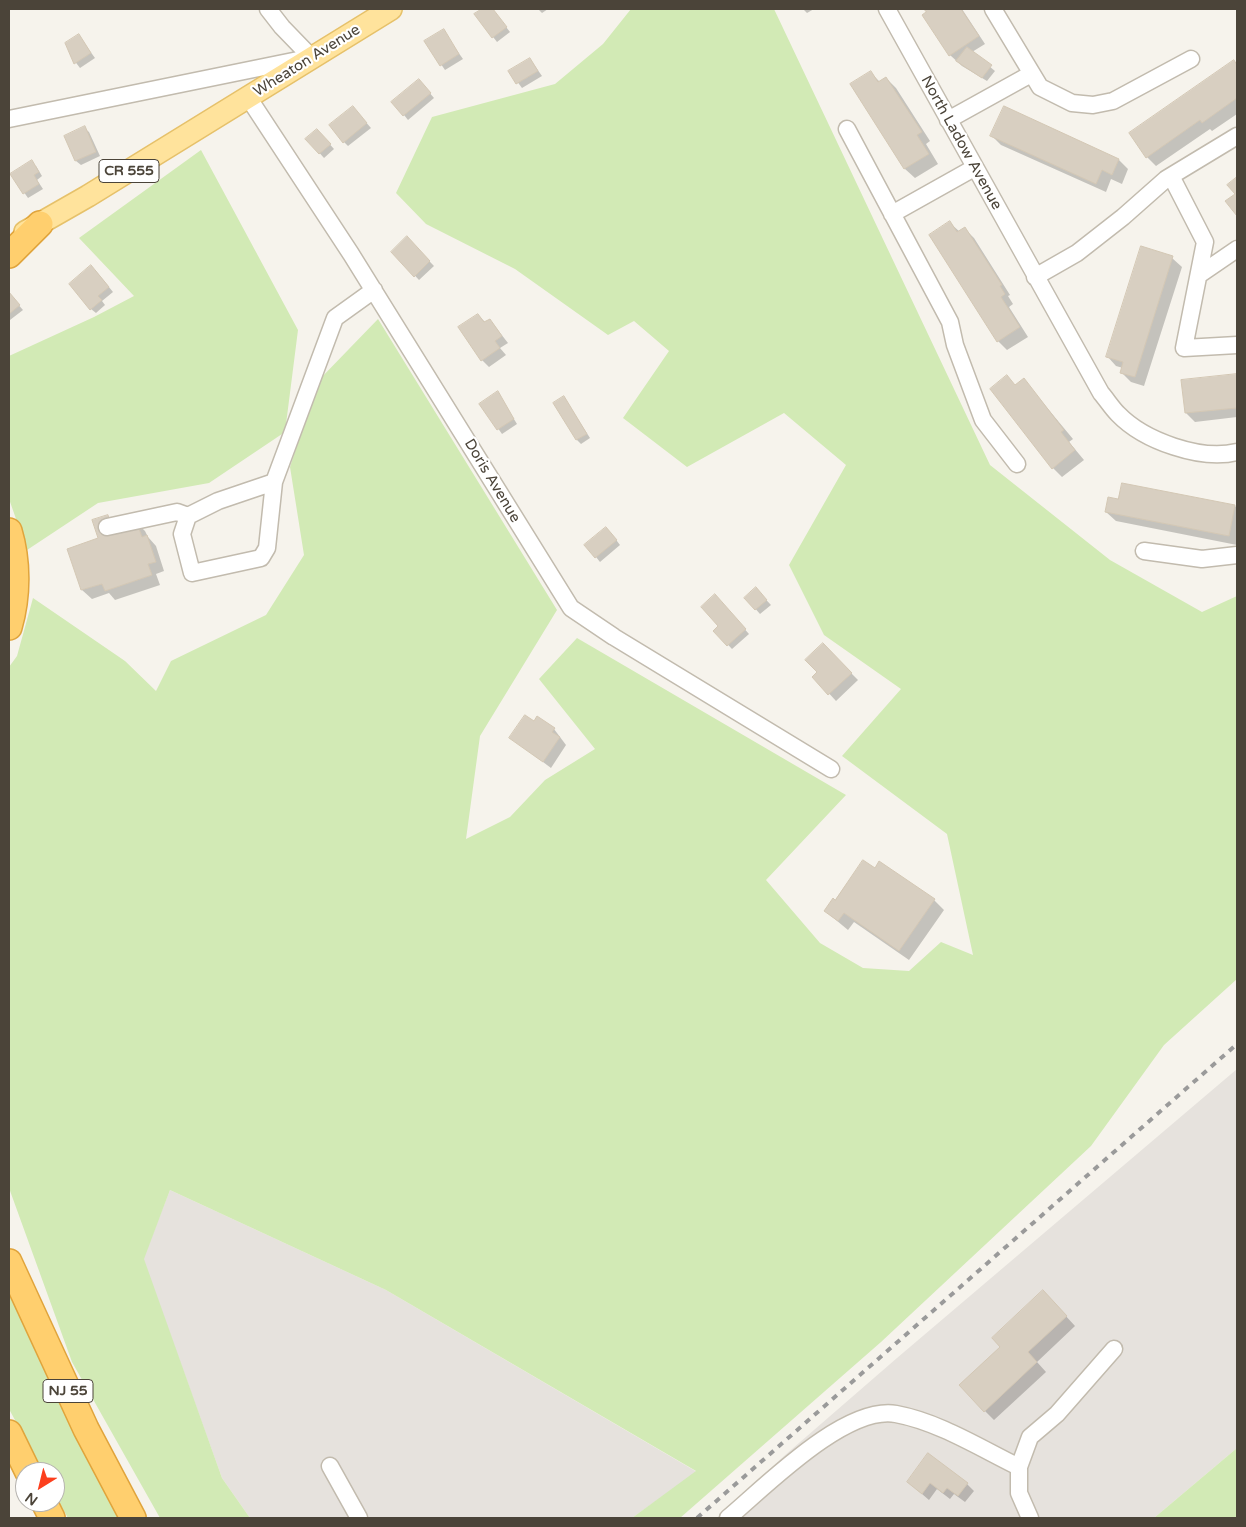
<!DOCTYPE html>
<html>
<head>
<meta charset="utf-8">
<style>
  body { margin:0 }
  #map { position:relative; width:1246px; height:1527px; overflow:hidden; background:#f6f3ec; font-family:"Varela Round",sans-serif }
  canvas { display:block }
  .frame { position:absolute; inset:0; border:10px solid #4b4439; pointer-events:none }
  .north { position:absolute; left:15px; top:1462px; width:50px; height:50px; box-sizing:border-box; background:#fff; border:1px solid #b7b4b0; border-radius:50%; rotate:216deg; font-size:14px; font-weight:700; line-height:20px; text-align:center; color:#4b4439 }
  .north::after { content:''; display:block; margin:auto; width:18px; height:22px; background:#fc3f1d; clip-path:polygon(50% 0,100% 100%,50% 72%,0 100%) }
</style>
</head>
<body>
<div id="map">
<canvas width="1246" height="1527"></canvas>
<div class="frame"></div>
<div class="north">N</div>
</div>
<script>
const g = document.querySelector('canvas').getContext('2d');
g.lineJoin = 'round';
function paint(path, color) {
  g.fillStyle = color;
  g.fill(path, 'evenodd');
}
function stroke(path, color, width, dash) {
  g.strokeStyle = color;
  g.lineWidth = width;
  g.lineCap = dash ? 'butt' : 'round';
  g.setLineDash(dash || []);
  g.stroke(path);
}
function write(font, color, halo, rows, align = 'center') {
  g.font = font + ' "Varela Round",sans-serif';
  g.lineWidth = 4.5;
  g.setLineDash([]);
  g.textBaseline = 'middle';
  g.strokeStyle = halo;
  g.fillStyle = color;
  for (const [text, x, y, turn = 0] of rows) {
    g.save();
    g.translate(x, y);
    g.rotate((+turn || 0) * Math.PI / 180);
    g.textAlign = isNaN(turn) ? turn : align;
    if (halo) g.strokeText(text, 0, 0);
    g.fillText(text, 0, 0);
    g.restore();
  }
}
paint(new Path2D(`
  M1237,1069V1448L1154,1518H717L784,1456L897,1358Z
  M170,1190L386,1290L697,1472L632,1518H250L222,1478L143,1259Z`), '#e6e2dd');
paint(new Path2D(`
  M631,9H774L990,465L1110,560L1202,612L1237,596V979L1164,1045L1091,1146L881,1342L680,1518H632L696,1471L386,1290L170,1190L144,1259L222,1478L250,1518H160L72,1362L9,1188V667L17,656L33,598L125,661L156,691L171,661L266,615L304,555L290,467L318,381L378,319L557,610L480,736L466,839L510,817L545,780L595,749L539,679L577,638L846,795L766,880L820,943L863,968L909,971L941,942L973,955L947,834L842,756L901,689L824,635L789,565L846,465L784,413L687,467L623,418L669,351L634,321L608,335L515,269L426,224L396,193L432,117L555,84L603,44Z
  M201,150L298,330L285,432L209,483L98,503L27,550L9,499V356L94,317L134,296L79,238Z
  M9,1283L126,1518H68L55,1495V1472H43L9,1409Z
  M1237,1448V1518H1154Z`), '#d2eab5');
paint(new Path2D(`
  M484,9H492L510,32L497,42L476,15Z
  M538,9H548L542,13Z
  M803,9H814L807,13Z
  M926,9H962L985,44L972,52L995,71L987,81L962,66L950,55L924,15L928,12Z
  M443,31L463,59L445,70L426,42Z
  M79,36L95,58L80,68L70,55L73,53Z
  M530,59L542,76L522,88L510,72Z
  M1234,61L1237,65V114L1212,131L1210,129L1156,166L1147,157Z
  M871,73L880,82L886,78L896,88L930,141L926,144L938,164L915,178L905,169L852,85Z
  M423,85L434,98L408,120L404,115Z
  M1005,108L1119,160L1128,169L1122,184L1111,179L1106,192L1001,145L992,136Z
  M357,112L371,128L348,146L344,142Z
  M84,128L89,132L100,156L81,165L76,161L65,136Z
  M317,130L334,149L324,158L307,139Z
  M36,166L42,176L37,180L43,189L28,198L12,175Z
  M950,223L960,232L965,229L974,238L1010,295L1008,296L1013,304L1009,307L1028,337L1007,350L998,341Z
  M407,238L434,266L419,280L393,252Z
  M1172,258L1182,267L1144,386L1131,382L1121,372L1123,368L1116,366L1107,356Z
  M96,271L113,292L102,301L105,305L96,313L91,309Z
  M9,294L23,310L10,320L9,319Z
  M478,315L486,323L490,320L508,343L500,348L506,355L489,367L482,360Z
  M1237,375V417L1195,422L1186,413L1182,381Z
  M1024,380L1073,439L1069,442L1084,460L1062,477L1053,468L1016,386Z
  M498,393L517,424L502,434L481,404Z
  M564,398L590,438L581,444L577,440Z
  M1235,506L1237,508V545L1116,521L1106,512Z
  M108,516L117,526L136,522L145,531L148,537L156,546L164,571L156,574L160,585L115,600L109,593L92,599L82,590L69,550L100,539Z
  M611,533L620,545L600,562L596,557Z
  M756,589L771,605L760,614L746,598Z
  M719,600L749,634L732,649L715,631L720,626Z
  M823,645L858,680L836,701L814,677L818,672Z
  M534,723L554,729L566,745L551,768L511,738Z
  M880,863L934,900L944,910L909,960L854,922L848,930L825,911L875,870Z
  M1052,1301L1075,1326L1037,1362L1046,1372L994,1420L985,1411Z
  M908,1482L967,1484L974,1491L965,1502L954,1494L950,1499L937,1489L929,1500Z`), '#0003');
const building = new Path2D(`
  M482,9H493L507,27L492,38L474,14Z
  M924,9H961L979,36L949,56L922,15L926,12Z
  M444,29L459,54L440,66L424,41Z
  M79,34L91,53L74,64L65,43Z
  M967,47L992,65L982,78L956,61Z
  M530,58L538,71L516,84L508,71Z
  M1234,60L1237,65V98L1202,123L1200,120L1146,158L1129,133Z
  M871,71L878,82L886,77L922,132L917,135L929,154L904,169L850,84Z
  M419,79L431,93L403,116L391,102Z
  M353,106L367,123L343,143L329,125Z
  M1004,106L1119,159L1112,175L1102,170L1096,184L990,136Z
  M85,126L96,152L75,161L64,136Z
  M317,129L331,144L319,154L305,139Z
  M32,160L39,172L34,175L39,184L23,194L10,174Z
  M1237,177V216L1225,201L1235,194L1227,185Z
  M950,221L957,232L965,227L1002,285L1000,286L1005,294L1001,297L1020,327L997,342L929,235Z
  M407,236L430,261L414,277L391,252Z
  M1141,246L1173,256L1135,377L1120,373L1123,362L1106,357Z
  M91,265L109,287L98,296L102,300L90,310L69,284Z
  M9,292L20,305L9,314Z
  M478,314L484,322L490,319L502,336L495,341L500,348L481,361L458,327Z
  M1237,374V408L1185,413L1181,380Z
  M1007,375L1015,385L1024,378L1064,430L1061,432L1075,450L1052,469L990,389Z
  M498,391L514,419L497,430L479,404Z
  M564,396L587,434L576,440L553,403Z
  M1122,483L1235,505L1229,536L1105,512L1108,497L1118,499Z
  M108,515L112,528L136,520L142,537L147,535L156,562L148,564L152,575L105,591L102,584L81,590L67,549L98,538L92,520Z
  M606,527L617,540L595,558L584,545Z
  M756,587L767,600L755,610L744,598Z
  M715,594L746,629L727,646L713,631L718,626L701,607Z
  M823,643L852,673L828,695L812,677L817,672L805,660Z
  M525,715L534,721L537,716L555,728L552,732L560,737L543,762L509,738Z
  M863,860L875,868L879,861L935,899L899,951L844,913L838,921L824,911L833,898L835,900Z
  M1043,1290L1067,1316L1028,1352L1037,1362L984,1412L959,1385L1000,1347L992,1338Z
  M928,1453L968,1483L958,1496L947,1488L943,1493L930,1483L922,1494L907,1482Z`);
paint(building, '#d8cfc1');
stroke(building, '#d3c7b4', 1);
const minor = new Path2D(`
  M268,9L282,27L312,58
  M887,9L1101,393C1107,400 1112,408 1118,414C1144,441 1201,461 1237,452
  M993,9L1040,87L1072,103L1093,105L1113,101L1191,59
  M248,97L351,254L571,608L614,637L831,769
  M9,119L303,59
  M948,120L1031,74
  M847,129L950,322L955,345L983,420L1017,464
  M1171,176L1205,242L1184,348L1237,345
  M892,214L974,168
  M1199,275L1237,249
  M1035,277L1077,253L1123,217L1166,179L1237,136
  M274,482L267,548L261,558L192,573L182,534L188,516L218,501L274,482L335,318L374,290
  M107,527L177,512L188,516
  M1144,551L1202,559L1237,555
  M330,1466L359,1518
  M728,1518C765,1487 845,1405 896,1414C939,1422 980,1448 1019,1467
  M1030,1518L1019,1493V1467L1030,1437L1057,1414L1114,1349`);
const major = new Path2D(`
  M25,232L88,196L391,9`);
const highway = new Path2D(`
  M9,255L40,224
  M9,531C18,561 18,596 9,627
  M9,1262L86,1429L133,1518
  M9,1433L28,1472
  M44,1502L52,1518`);
stroke(minor, '#c2bbae', 19);
stroke(major, '#e6c16a', 24);
stroke(highway, '#e0a43c', 28);
stroke(minor, '#fff', 16);
stroke(major, '#ffe39c', 21);
stroke(highway, '#ffcf6e', 25);
stroke(new Path2D(`
  M697,1518L1237,1044`), '#9a9a9a', 4, [6, 6]);
for (const [x, y, w] of [
  [129,171,60],
  [68,1391,50]
]) {
  const box = new Path2D();
  box.roundRect(x - w / 2, y - 11.5, w, 23, 4);
  g.fillStyle = '#fff';
  g.fill(box);
  stroke(box, '#4b4439', 1);
}
write('bold 14px', '#4b4439', null, [
  ["CR 555",129,171],
  ["NJ 55",68,1391]
]);
write('15px', '#4b4439', '#fff', [
  ["Wheaton Avenue",307,61,-32],
  ["North Ladow Avenue",961,143,61],
  ["Doris Avenue",492,481,59]
]);
</script>
</body>
</html>
